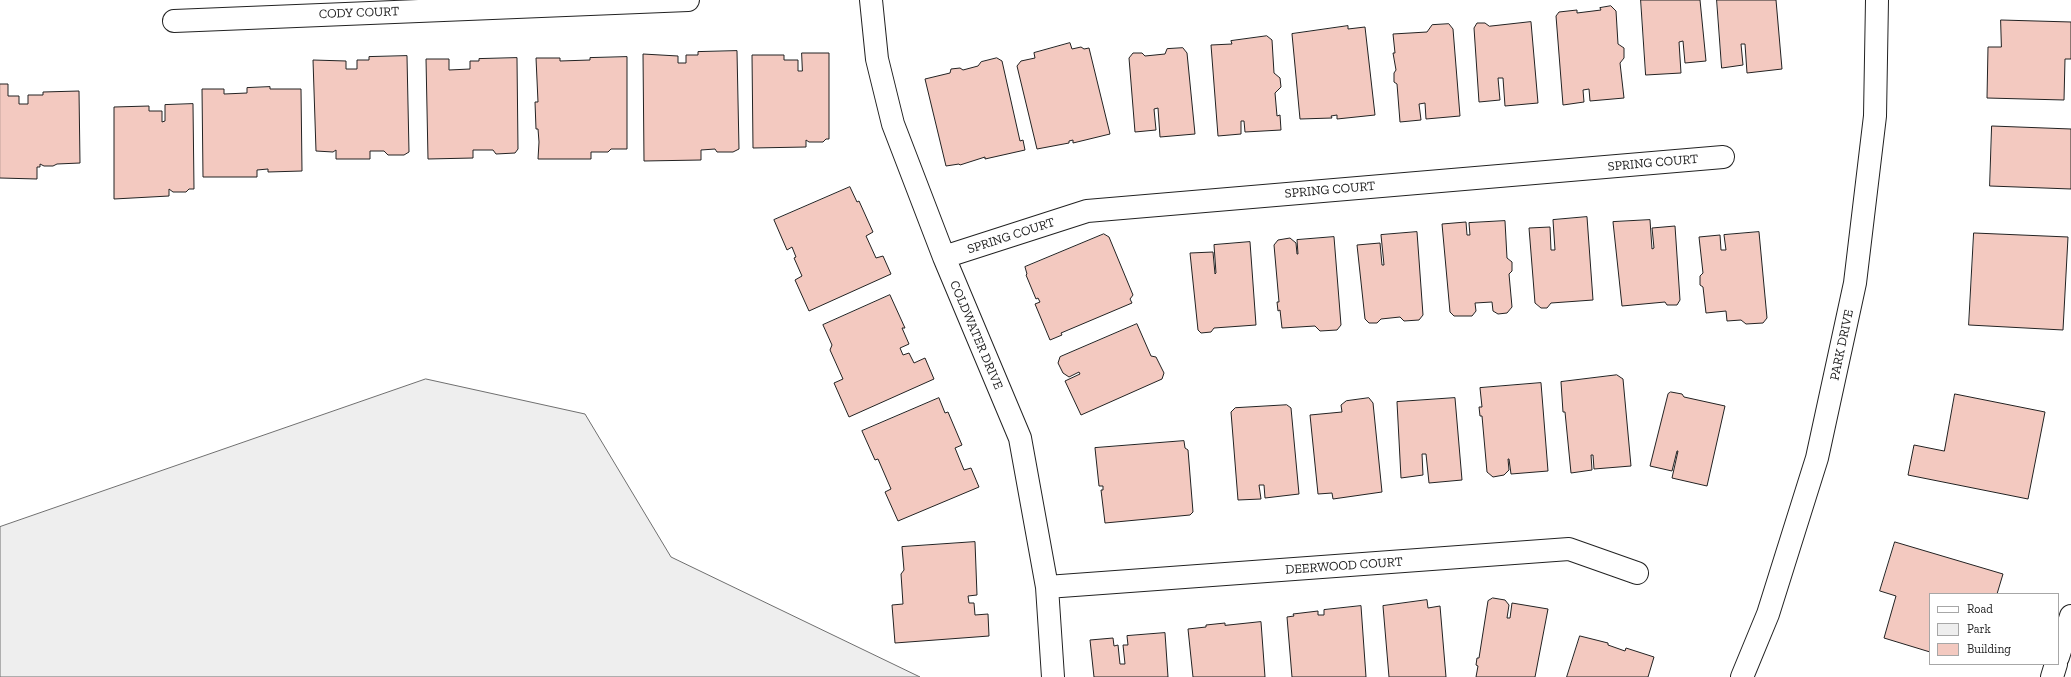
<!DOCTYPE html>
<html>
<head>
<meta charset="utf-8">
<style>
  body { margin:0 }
  #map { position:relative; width:2071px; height:677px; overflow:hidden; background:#fff; font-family:"Zilla Slab",serif }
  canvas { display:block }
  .legend { position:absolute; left:1929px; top:593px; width:130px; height:72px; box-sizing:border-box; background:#fff; border:1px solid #a7a7a7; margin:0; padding:5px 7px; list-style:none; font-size:12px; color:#222 }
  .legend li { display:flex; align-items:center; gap:8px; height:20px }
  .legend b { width:20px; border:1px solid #a7a7a7 }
</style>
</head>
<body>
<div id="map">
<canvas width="2071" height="677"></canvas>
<ul class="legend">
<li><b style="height:5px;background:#fff"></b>Road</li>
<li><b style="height:11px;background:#eee"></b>Park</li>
<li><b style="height:11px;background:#f3c9c0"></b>Building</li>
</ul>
</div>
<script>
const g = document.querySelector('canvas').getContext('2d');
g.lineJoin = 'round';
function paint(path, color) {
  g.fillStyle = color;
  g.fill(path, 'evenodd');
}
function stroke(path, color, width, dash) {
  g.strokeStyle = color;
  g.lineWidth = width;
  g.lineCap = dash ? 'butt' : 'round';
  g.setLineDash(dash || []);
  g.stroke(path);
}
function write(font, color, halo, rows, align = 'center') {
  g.font = font + ' "Zilla Slab",serif';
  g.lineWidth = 3;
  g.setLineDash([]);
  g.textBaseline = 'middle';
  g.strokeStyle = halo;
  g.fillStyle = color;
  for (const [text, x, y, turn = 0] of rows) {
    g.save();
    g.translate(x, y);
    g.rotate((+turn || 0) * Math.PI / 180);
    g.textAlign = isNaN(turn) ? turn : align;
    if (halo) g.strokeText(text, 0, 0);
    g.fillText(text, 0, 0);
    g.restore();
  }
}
const green = new Path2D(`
  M426,379L585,414L671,557L920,677H0V527Z`);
paint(green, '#eee');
stroke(green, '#6f6f6f', 1);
const building = new Path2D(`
  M1641,0H1700L1706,61L1685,63L1683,41L1679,42L1681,73L1646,75Z
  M1717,0H1776L1782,69L1747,73L1745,44H1741L1743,65L1722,68Z
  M1611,6L1616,11L1618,44L1624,48V58L1620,63L1624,98L1590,101L1589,89L1583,90L1584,102L1563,105L1556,16L1559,12L1577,10V13L1601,10L1600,8Z
  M2001,20L2071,22V59H2065L2064,100L1987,98L1988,47H2001Z
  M1531,22L1538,103L1505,106L1503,78H1498L1500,100L1479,102L1474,28L1477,23H1485L1489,26Z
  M1449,24L1453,29L1460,116L1426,119L1425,103L1419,104L1421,120L1400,122L1397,84L1394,82V73L1396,70L1393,53H1395L1393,34L1427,32L1432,25Z
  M1348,26V29L1365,27L1375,115L1337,119V115L1331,116L1332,118L1300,119L1292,34Z
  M1267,36L1272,40L1274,73L1280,78L1281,87L1275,93L1277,116L1280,115L1281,130L1245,132L1244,121H1241V134L1218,136L1211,45L1232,44L1231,41Z
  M1070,43L1072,49L1081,47L1084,49L1089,48L1110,134L1073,143V140L1069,141V143L1037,149L1017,66L1021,61L1035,58L1034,53Z
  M1183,48L1187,53L1195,134L1160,137L1158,108L1154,109L1156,130L1135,132L1129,58L1133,53H1142L1145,56L1165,54L1167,49Z
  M737,51L739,149L733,152H717L715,149L701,150V160L644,161L643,54L678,56V63H686V55H698V52Z
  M802,53H829V139H826L823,142H809L806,140V147L753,148L752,55H784V60H798V71H802Z
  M407,56L409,152L404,155H388L384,151H370V159H336V150L333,152L316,151L313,60L346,61V69H357V60H369V57Z
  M627,57V149H611L608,152H591V159H538L539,142L538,129H536L535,102H538L536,58H560V61L590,60V58Z
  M517,58L518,149L515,153L496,154L493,150H473V158L428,159L426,59H449V70L470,69V61H479V59Z
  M997,58L1002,61L1020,141L1023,140L1025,150L985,159V157L960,165L959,164L946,166L925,79L950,73L951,69L960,68L963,70L978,66L981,62Z
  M0,84H8V96H19V104H28V95H43V92L79,91L80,163L57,164L53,166H44L40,164V167H37V179L0,178Z
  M270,87V89H301L302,171L268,172V169L257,170V177H203L202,89H224V94L247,93V88Z
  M193,104L194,189H189L186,192H173L169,189V196L114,199V107L149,106V111H162V122L165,121V105Z
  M1992,126L2071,129V189L1990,186Z
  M850,187L857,202L859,201L873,232L866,236L876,258L883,256L891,274L809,311L795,280L802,276L794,258L796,257L792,247L787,250L774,220Z
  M1587,217L1593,300L1551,303L1547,308H1541L1535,303L1529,228L1550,227L1551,250H1555L1553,220Z
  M1650,220L1652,249L1654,248L1652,228L1675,226L1680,300L1677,305H1667L1665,302L1622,306L1613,222Z
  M1505,221L1507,258L1512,262V271L1509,274L1512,307L1507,313L1498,314L1493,311L1492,302L1475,303L1476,311L1472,316H1454L1450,312L1442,224L1466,222L1467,235H1470L1469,223Z
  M1417,232L1423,315L1419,320L1404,321L1400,317L1381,319L1377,323H1369L1365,319L1357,245L1380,243L1382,265H1384L1381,235Z
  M1759,232L1767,318L1763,323L1746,324L1741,320L1727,321L1726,311L1706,313L1703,287L1700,285V276L1703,273L1699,237L1720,235L1721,250H1726L1724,235Z
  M1974,233L2068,237L2063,330L1969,325Z
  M1104,234L1109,237L1133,295L1130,299L1132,303L1061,333L1062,335L1050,340L1035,304L1040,302L1038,298L1036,299L1026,275L1027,274L1025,267Z
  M1334,237L1341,325L1337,330L1320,331L1315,326L1282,328L1280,310L1278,311L1277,302H1279L1274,245L1278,240L1290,238L1296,243L1297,254H1298L1297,240Z
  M1250,242L1256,325L1214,328L1211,332L1201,333L1198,330L1190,253L1213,252L1215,274L1216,273L1214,245Z
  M890,295L905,328H902L909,344L900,348L903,355L909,353L914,363L925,358L934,379L849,417L834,383L843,379L830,350L832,345L823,325Z
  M1137,324L1151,356L1156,357L1164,373L1162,379L1081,415L1065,381L1080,374L1079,372L1069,377L1063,373L1058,363L1060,357Z
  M1617,375L1623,379L1631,466L1594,469L1593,455H1591L1592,470L1571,473L1565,412H1563L1561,382Z
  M1541,383L1548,471L1511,474L1509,459H1508L1509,470L1504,475L1493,477L1487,472L1482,416H1480L1479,407H1482L1480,388Z
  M1671,392L1682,394L1684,397L1725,406L1707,486L1672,478L1678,451H1677L1672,471L1650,466L1668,394Z
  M1955,394L2045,412L2028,499L1908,475L1914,445L1944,451Z
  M939,398L945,413L948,412L962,445L955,448L964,470L971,468L979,487L898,521L885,492L891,489L878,459L875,460L862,431Z
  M1369,398L1373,403L1382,492L1333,499L1332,493L1318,494L1310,415L1342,412L1341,405L1346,401Z
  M1455,398L1462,480L1429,483L1426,454H1422L1423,475L1401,478L1397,402Z
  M1287,405L1291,408L1299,494L1265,498L1264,485H1259L1261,499L1238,500L1231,412L1235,408Z
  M1184,441L1185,448L1188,450L1193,512L1190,515L1105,523L1101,490H1103V486H1099L1095,448Z
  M975,542L977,595L968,596L969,603H974L975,615L988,614L989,636L895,643L892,605L903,604L901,574L904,570L902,547Z
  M1895,542L2003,574L1997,594H1930V652L1884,638L1896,596L1880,591Z
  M1493,598L1505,600L1509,605L1507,618H1510L1512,603L1548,609L1535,677H1476L1478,666L1476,665L1477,658H1479L1488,601Z
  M1427,600L1428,608L1440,606L1446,677H1389L1383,606Z
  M1361,606L1366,677H1292L1287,617L1294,616L1293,614L1318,611V615H1324V610Z
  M1261,622L1265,677H1193L1188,629L1206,627V625L1225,623V625Z
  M1165,633L1168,677H1094L1090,640L1113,638L1114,646L1118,645L1120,664H1125L1123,645H1128L1127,636Z
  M1580,636L1608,643V645L1625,651L1626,648L1654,657L1648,677H1567Z`);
paint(building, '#f3c9c0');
stroke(building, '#222', 1);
const minor = new Path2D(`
  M871,0L877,59L893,124L944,257L1020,438L1047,587L1053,677
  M174,21L688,0
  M944,257L1087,211L1723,157
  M1047,587L1569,549L1637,573
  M2058,657L2071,616
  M2052,677L2056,664`);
const tertiary = new Path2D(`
  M1742,677L1768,614L1817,458L1855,283L1875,116L1877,0`);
stroke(minor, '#222', 24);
stroke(tertiary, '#222', 24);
stroke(minor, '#fff', 22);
stroke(tertiary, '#fff', 22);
write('13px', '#222', '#fff', [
  ["CODY COURT",359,13,-2],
  ["SPRING COURT",1653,163,-5],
  ["SPRING COURT",1330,190,-5],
  ["SPRING COURT",1011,236,-18],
  ["COLDWATER DRIVE",976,335,67],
  ["PARK DRIVE",1842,345,-78],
  ["DEERWOOD COURT",1344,566,-4]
]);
</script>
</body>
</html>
